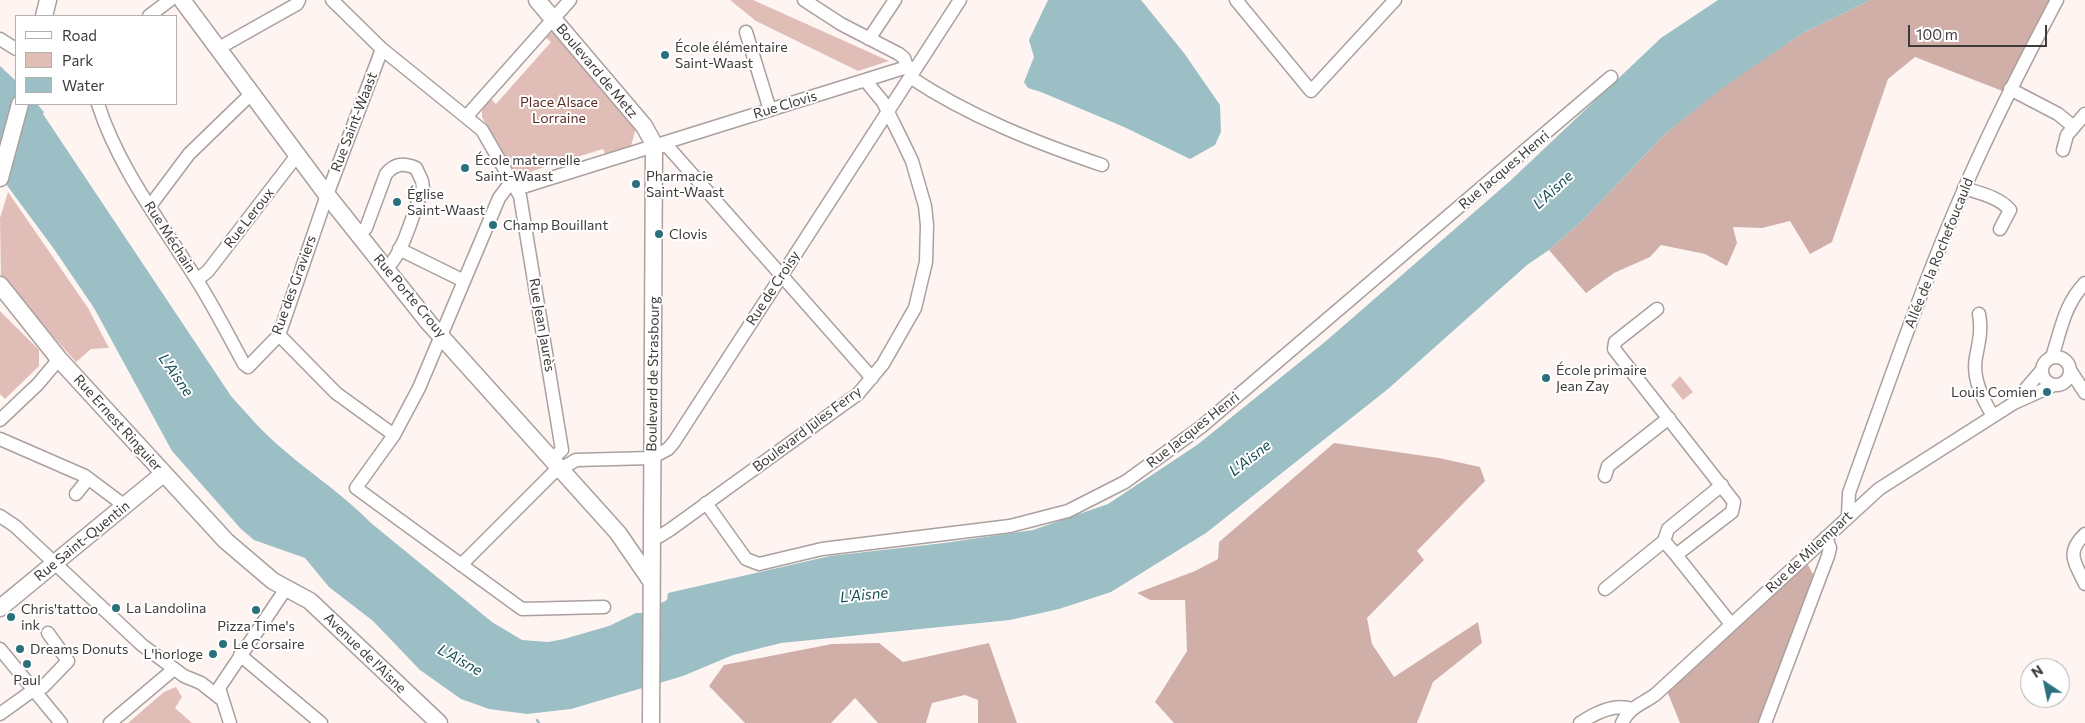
<!DOCTYPE html>
<html>
<head>
<meta charset="utf-8">
<style>
  body { margin:0 }
  #map { position:relative; width:2085px; height:723px; overflow:hidden; background:#fef5f3; font-family:Commissioner,sans-serif }
  canvas { display:block }
  .legend { position:absolute; left:15px; top:15px; width:162px; height:90px; box-sizing:border-box; background:#fff; border:1px solid #b2b1b0; margin:0; padding:6px 9px; list-style:none; font-size:15px; color:#3f3b3a }
  .legend li { display:flex; align-items:center; gap:10px; height:25px }
  .legend b { width:25px; border:1px solid #b2b1b0 }
  .north { position:absolute; left:2020px; top:658px; width:50px; height:50px; box-sizing:border-box; background:#fff; border:1px solid #b2b1b0; border-radius:50%; rotate:326deg; font-size:14px; font-weight:700; line-height:20px; text-align:center; color:#3f3b3a }
  .north::after { content:''; display:block; margin:auto; width:18px; height:22px; background:#29717c; clip-path:polygon(50% 0,100% 100%,50% 72%,0 100%) }
  .scale { position:absolute; left:1908px; top:25px; width:139px; height:22px; box-sizing:border-box; border:2px solid #3f3b3a; border-top:0; padding-left:6px; font-size:15px; line-height:18px; white-space:nowrap; color:#3f3b3a; -webkit-text-stroke:4px #fff; paint-order:stroke }
</style>
</head>
<body>
<div id="map">
<canvas width="2085" height="723"></canvas>
<ul class="legend">
<li><b style="height:6px;background:#fff"></b>Road</li>
<li><b style="height:14px;background:#e0beb7"></b>Park</li>
<li><b style="height:14px;background:#9bbfc5"></b>Water</li>
</ul>
<div class="north">N</div>
<div class="scale">100 m</div>
</div>
<script>
const g = document.querySelector('canvas').getContext('2d');
g.lineJoin = 'round';
function paint(path, color) {
  g.fillStyle = color;
  g.fill(path, 'evenodd');
}
function stroke(path, color, width, dash) {
  g.strokeStyle = color;
  g.lineWidth = width;
  g.lineCap = dash ? 'butt' : 'round';
  g.setLineDash(dash || []);
  g.stroke(path);
}
function write(font, color, halo, rows, align = 'center') {
  g.font = font + ' Commissioner,sans-serif';
  g.lineWidth = 4;
  g.setLineDash([]);
  g.textBaseline = 'middle';
  g.strokeStyle = halo;
  g.fillStyle = color;
  for (const [text, x, y, turn = 0] of rows) {
    g.save();
    g.translate(x, y);
    g.rotate((+turn || 0) * Math.PI / 180);
    g.textAlign = isNaN(turn) ? turn : align;
    if (halo) g.strokeText(text, 0, 0);
    g.fillText(text, 0, 0);
    g.restore();
  }
}
paint(new Path2D(`
  M730,0H753L889,61L858,71L756,21Z
  M554,31L638,121L630,149L606,156L603,149L532,171L534,179L521,180L513,175L482,117V109L490,98L496,104L551,42L545,37Z
  M8,192L88,308L109,348L91,349L76,362L1,278L0,218Z
  M0,311L39,350V366L5,399L0,394Z
  M1680,376L1693,392L1683,400L1671,385Z
  M176,687L182,697L175,708L192,723H128L164,692Z`), '#e0beb7');
paint(new Path2D(`
  M1870,0H2051L2005,92L1915,57L1888,79L1832,242L1810,254L1790,221L1762,228L1733,227L1737,243L1727,266L1705,254L1661,245L1650,257L1614,273L1586,293L1549,250L1583,220L1665,134L1725,85L1801,34Z
  M1334,443L1439,458L1480,467L1485,481L1417,551L1424,560L1367,618L1372,644L1394,677L1478,622L1482,643L1433,682L1417,723H1174L1155,702L1187,651L1185,600H1150L1137,593L1195,571L1218,559L1219,542Z
  M1808,565L1814,576L1758,723H1680L1667,691L1801,566Z
  M879,643L903,662L989,643L1017,723H978V700L965,695L932,703L926,723H878L855,698L831,723H745L709,686L724,665L832,644Z`), '#d1afa9');
paint(new Path2D(`
  M1048,0H1141L1184,53L1220,105L1221,132L1215,145L1190,159L1124,127L1041,92L1028,88L1024,82L1034,57L1029,40Z
  M1718,0H1870L1801,34L1721,89L1665,134L1583,220L1549,250L1527,265L1388,389L1206,533L1111,592L1059,609L1010,620L781,643L733,655L683,676L571,709L527,714L489,709L461,699L420,670L373,621L329,587L305,558L254,540L241,529L172,451L94,308L54,249L0,176V66L16,81V104H37L44,112L43,114L231,396C248,415 265,435 285,451C314,476 345,496 371,523L492,622L522,640L548,642L564,639L609,626L636,613H642L667,600L668,593L830,556L944,543L1033,530L1108,504L1197,445L1326,341L1510,181L1661,38Z`), '#9bbfc5');
stroke(new Path2D(`
  M537,720L539,723`), '#9bbfc5', 2.5);
const minor = new Path2D(`
  M332,0L382,49L466,117
  M804,0L841,24L899,54L904,58L907,67
  M1236,0L1311,91L1395,0
  M149,16L170,0
  M746,32L770,110
  M0,39L16,49
  M869,39L895,0
  M217,49L297,4L299,0
  M910,77C968,116 1037,143 1102,165
  M2010,89L2058,114L2074,127
  M98,104C118,167 160,221 195,277C213,305 228,335 244,364L248,367L279,335L327,195L382,49
  M654,144L668,147L677,157L872,378
  M2063,150L2067,135L2085,114
  M511,182L499,198L419,388L394,435L356,488L522,609L604,607
  M1964,188C1979,193 1999,197 2010,210L2000,229
  M516,189L907,67L914,68
  M150,206L189,154L252,93
  M359,234L366,228L386,174C395,163 404,163 416,168L422,181L423,188C414,210 404,252 387,268
  M399,249L464,281
  M197,280L208,271L298,154
  M1657,309L1615,342L1614,349L1734,502L1732,512L1676,555L1731,624
  M1979,314C1982,330 1979,341 1976,357C1972,378 1982,398 1993,416
  M279,335L336,393L394,435
  M2052,357C2061,330 2064,305 2085,283
  M2042 371a14 14 0 1 1 28 0a14 14 0 1 1-28 0Z
  M2070,370L2085,393
  M2018,398L2042,370
  M0,420L38,384L59,359
  M0,439L85,476L125,506
  M553,458L562,450L520,196L482,130L466,117L570,0
  M1605,476L1608,466L1669,418
  M76,494L88,479
  M706,503L746,559L759,564L822,549L1010,526L1068,511L1125,482L1201,427L1611,77
  M0,516L15,526L142,645L184,676L201,683L220,698
  M1848,516L1849,493C1886,391 1921,287 1965,187C1993,123 2024,62 2057,0
  M2085,534C2065,553 2075,562 2085,584
  M653,537L660,536L671,529L858,394L883,364L915,308L926,262L927,225L925,206L912,161L900,136L883,102L865,80
  M1664,541L1668,529L1722,485
  M461,565L552,474L576,460L651,458L668,449L674,442L960,0
  M1605,589L1664,541L1676,555
  M0,649L61,723
  M240,655L321,723
  M0,714L32,691L43,687L68,661L48,633
  M110,723L174,669
  M230,723L219,688L287,587
  M1580,723C1595,713 1614,703 1632,709
  M1622,723C1630,706 1643,704 1656,694L1879,489L2014,403L2054,385
  M1765,723L1828,556L1830,548L1826,537`);
const major = new Path2D(`
  M182,0L327,195L429,323L618,533L651,581
  M537,0L644,126L654,144L651,723
  M44,16L48,0
  M0,178L20,104
  M0,285L59,359L226,541L273,581L310,601L439,723
  M0,608L163,474`);
stroke(minor, '#aaa09e', 15);
stroke(major, '#aaa09e', 19);
stroke(minor, '#fff', 12);
stroke(major, '#fff', 16);
for (const [x, y, r, color] of [
  [665,55,5,"#29717c"],
  [465,168,5,"#29717c"],
  [636,184,5,"#29717c"],
  [397,202,5,"#29717c"],
  [493,225,5,"#29717c"],
  [659,234,5,"#29717c"],
  [1546,378,5,"#29717c"],
  [2047,392,5,"#29717c"],
  [116,608,5,"#29717c"],
  [256,610,5,"#29717c"],
  [11,617,5,"#29717c"],
  [223,644,5,"#29717c"],
  [20,649,5,"#29717c"],
  [213,654,5,"#29717c"],
  [27,664,5,"#29717c"]
]) {
  const dot = new Path2D();
  dot.arc(x, y, r, 0, 2 * Math.PI);
  g.fillStyle = color;
  g.fill(dot);
  stroke(dot, '#fff', 2);
}
write('14px', '#3f3b3a', '#fff', [
  ["École élémentaire",675,47],
  ["Saint-Waast",675,63],
  ["École maternelle",475,160],
  ["Saint-Waast",475,176],
  ["Pharmacie",646,176],
  ["Saint-Waast",646,192],
  ["Église",407,194],
  ["Saint-Waast",407,210],
  ["Champ Bouillant",503,225],
  ["Clovis",669,234],
  ["École primaire",1556,370],
  ["Jean Zay",1556,386],
  ["Louis Comien",2037,392,"right"],
  ["La Landolina",126,608],
  ["Chris'tattoo",21,609],
  ["ink",21,625],
  ["Pizza Time's",256,626,"center"],
  ["Le Corsaire",233,644],
  ["Dreams Donuts",30,649],
  ["L'horloge",203,654,"right"],
  ["Paul",27,680,"center"]
], 'left');
write('14px', '#3f3b3a', '#fff', [
  ["Boulevard de Metz",597,71,50],
  ["Rue Clovis",785,105,-17],
  ["Rue Saint-Waast",354,122,-69],
  ["Rue Jacques Henri",1504,170,-40],
  ["Rue Leroux",249,218,-52],
  ["Rue Méchain",170,237,57],
  ["Allée de la Rochefoucauld",1939,253,-68],
  ["Rue des Graviers",294,285,-70],
  ["Rue de Croisy",773,288,-57],
  ["Rue Porte Crouy",410,296,50],
  ["Rue Jean Jaurès",542,325,80],
  ["Boulevard de Strasbourg",653,374,-89],
  ["Rue Ernest Ringuier",118,423,48],
  ["Boulevard Jules Ferry",807,429,-37],
  ["Rue Jacques Henri",1193,430,-38],
  ["Rue Saint-Quentin",82,541,-39],
  ["Rue de Milempart",1809,552,-43],
  ["Avenue de l'Aisne",365,653,44]
]);
write('14px', '#5b2c24', '#fff', [
  ["Place Alsace",559,102],
  ["Lorraine",559,118]
]);
write('italic 15px', '#184e55', '#fff', [
  ["L'Aisne",1553,190,-43],
  ["L'Aisne",176,375,55],
  ["L'Aisne",1250,458,-38],
  ["L'Aisne",864,595,-6],
  ["L'Aisne",460,660,29]
]);
</script>
</body>
</html>
